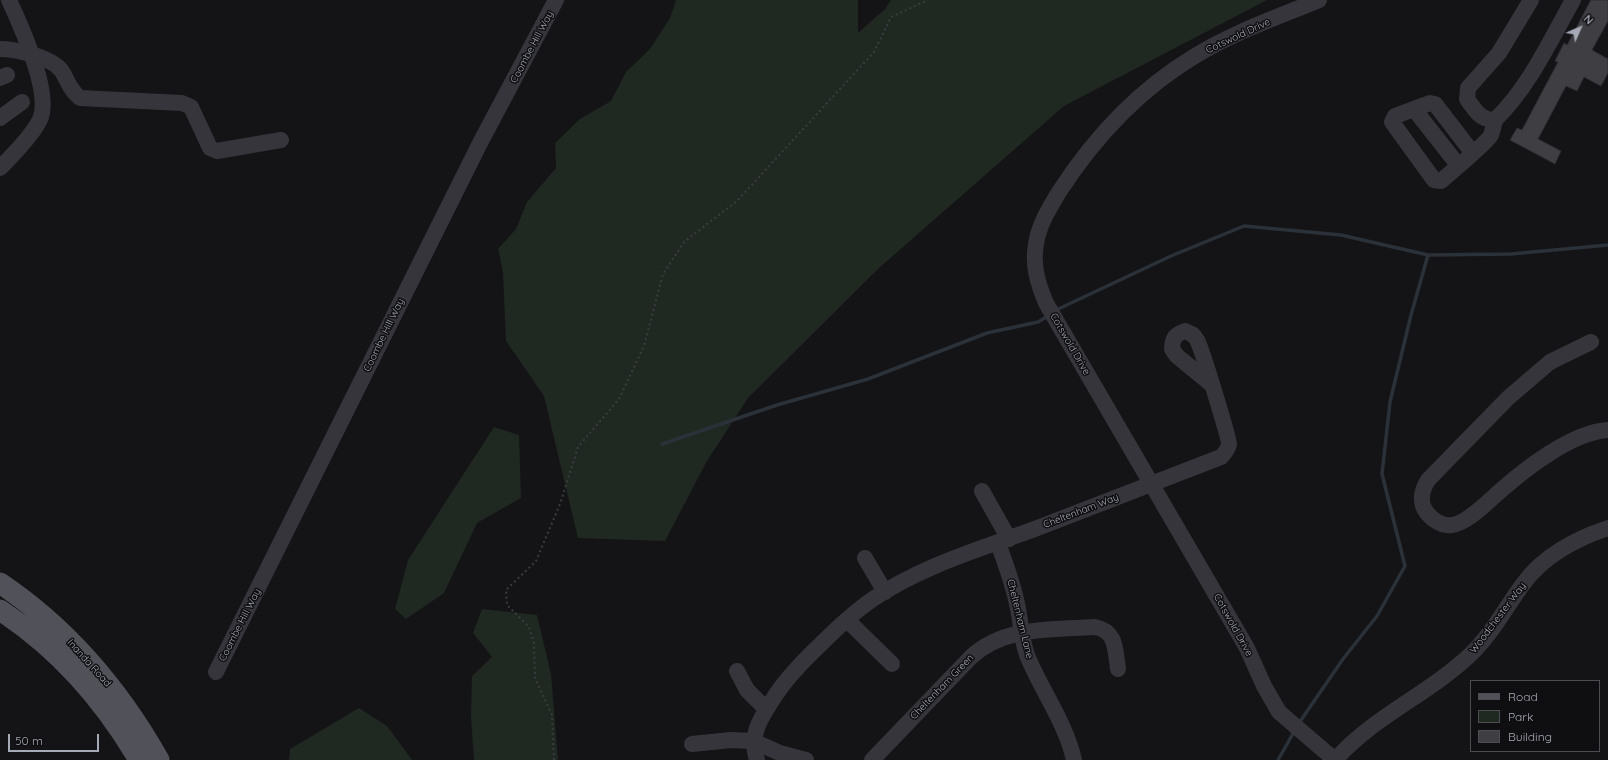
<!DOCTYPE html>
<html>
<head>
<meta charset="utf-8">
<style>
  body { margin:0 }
  #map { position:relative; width:1608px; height:760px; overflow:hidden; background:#141416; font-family:Quicksand,sans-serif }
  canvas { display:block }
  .legend { position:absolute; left:1470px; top:680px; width:130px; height:72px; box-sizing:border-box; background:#0f0f11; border:1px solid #4b4d53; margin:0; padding:5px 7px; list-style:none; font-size:12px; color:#a6a9b6 }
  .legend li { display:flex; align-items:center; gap:8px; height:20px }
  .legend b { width:20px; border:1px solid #4b4d53 }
  .north { position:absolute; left:1560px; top:8px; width:40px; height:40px; -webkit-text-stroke:3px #0f0f11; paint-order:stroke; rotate:45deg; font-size:11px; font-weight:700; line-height:16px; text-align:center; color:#a6a9b6 }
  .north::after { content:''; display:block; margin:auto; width:14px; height:18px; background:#a6a9b6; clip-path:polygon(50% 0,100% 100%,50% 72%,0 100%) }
  .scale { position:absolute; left:8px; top:734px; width:91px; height:18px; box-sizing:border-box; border:2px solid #a6a9b6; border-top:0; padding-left:5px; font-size:12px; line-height:14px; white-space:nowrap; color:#a6a9b6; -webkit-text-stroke:3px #0f0f11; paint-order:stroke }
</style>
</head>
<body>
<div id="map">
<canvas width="1608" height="760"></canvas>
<ul class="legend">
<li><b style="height:5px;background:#515259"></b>Road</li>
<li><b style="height:11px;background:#202822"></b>Park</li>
<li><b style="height:11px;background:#3e3e43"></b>Building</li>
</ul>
<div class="north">N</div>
<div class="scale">50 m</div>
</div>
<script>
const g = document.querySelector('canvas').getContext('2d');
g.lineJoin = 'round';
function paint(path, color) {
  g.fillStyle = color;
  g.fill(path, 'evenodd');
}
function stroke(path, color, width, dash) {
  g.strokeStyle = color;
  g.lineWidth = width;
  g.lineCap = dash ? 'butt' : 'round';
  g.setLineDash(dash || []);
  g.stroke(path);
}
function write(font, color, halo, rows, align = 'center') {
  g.font = font + ' Quicksand,sans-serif';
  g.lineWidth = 3;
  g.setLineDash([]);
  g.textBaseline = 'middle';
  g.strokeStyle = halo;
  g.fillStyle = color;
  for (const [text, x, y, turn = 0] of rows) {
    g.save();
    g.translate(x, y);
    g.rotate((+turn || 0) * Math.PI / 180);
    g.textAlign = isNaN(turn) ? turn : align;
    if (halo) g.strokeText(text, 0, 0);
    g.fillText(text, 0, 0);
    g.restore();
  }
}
paint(new Path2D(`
  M676,0H858V33L885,9L891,0H1267L1064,106L879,268L748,398L707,461L665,541L578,538L544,396L506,341L503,272L498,249L516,229L527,202L556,168L555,143L580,119L611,101L626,72L650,49L670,18Z
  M494,427L519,435L521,498L477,523L444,593L406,619L395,609L408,560Z
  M482,609L537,615L551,674L558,760H474L471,717L472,676L492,657L473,633Z
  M359,708L387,726L412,760H289L290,749Z`), '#202822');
stroke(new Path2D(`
  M1054,311L1171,256L1244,226L1341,235L1428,255L1511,254L1608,245
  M662,444L777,405L868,379L987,333L1038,322L1048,316
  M1299,723L1343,659L1377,616L1405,566L1382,474L1390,402L1411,315L1428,255
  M1278,760L1295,730`), '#2b3139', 3.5);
const building = new Path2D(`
  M1591,0H1608V21L1592,50L1608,59V73L1601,86L1584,77L1577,91L1566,86L1538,139L1561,151L1555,164L1510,140L1517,128L1522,130L1558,62L1555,61L1564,43L1567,45Z`);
paint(building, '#3e3e43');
stroke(building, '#2e2e32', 1);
stroke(new Path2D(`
  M554,760L552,715L535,678L534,643L529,627L507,605L506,590L536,561L560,504L578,447L619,399L644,346L663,274L684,242L737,201L874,52L891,17L928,0`), '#3b3c41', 2, [2, 3]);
stroke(new Path2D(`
  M1319,0C1278,17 1234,32 1195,56C1140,89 1094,138 1059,192C1049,209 1039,224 1036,244C1032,265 1038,284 1046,303L1247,648L1264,686L1279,712L1335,760
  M1531,0L1499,53L1468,88L1467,99C1475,110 1480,120 1495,120C1529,87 1550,41 1573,0
  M0,49C15,49 51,57 61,70C69,81 67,87 80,98L182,103L191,107L210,148L217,151L281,140
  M0,78L7,75
  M1414,109L1458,165
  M0,118L22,102
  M1472,152L1435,104L1430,103L1395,116L1392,122L1434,180L1441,181C1450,173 1487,143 1491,135C1493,130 1494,124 1495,120
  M0,168C11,157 36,131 41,117C50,89 21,26 9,0
  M1591,342L1550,362L1508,398L1428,480C1423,488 1420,496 1423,506C1427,516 1440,527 1452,525C1466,524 1488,502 1499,492C1525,469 1572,432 1608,430
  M982,491L1009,539
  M998,543C1005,563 1013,583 1017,604C1021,620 1021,639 1027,655C1041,690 1066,723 1074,760
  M865,558L885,592
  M847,620L892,664
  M737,671L747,690L766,709
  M216,672L480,143L556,0
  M692,744L731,740L753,741L780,753L806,760
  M757,760C749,735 760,719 773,699C786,678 803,661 821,644C837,628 854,612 873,599C923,565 984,548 1040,527C1100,504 1160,481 1221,457C1224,454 1228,449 1229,444C1229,438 1201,346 1197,340C1194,334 1190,333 1185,331C1176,334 1172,338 1172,349L1177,356L1211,384
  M872,760L971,657C1005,626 1051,630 1095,627C1117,631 1115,650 1118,669
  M1335,760C1374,716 1429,694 1471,654C1492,634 1506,607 1523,584C1543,556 1577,538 1608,528`), '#35353b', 16);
stroke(new Path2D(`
  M0,583C67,628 120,691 159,760
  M0,610C58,648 104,700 139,760`), '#515259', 21);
write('10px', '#a6a9b6', '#0f0f11', [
  ["Cotswold Drive",1238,36,-25],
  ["Coombe Hill Way",532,47,-62],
  ["Coombe Hill Way",384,335,-64],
  ["Cotswold Drive",1070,344,60],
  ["Cheltenham Way",1081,511,-21],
  ["Woodchester Way",1498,618,-53],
  ["Cheltenham Lane",1020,619,76],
  ["Coombe Hill Way",240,625,-63],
  ["Cotswold Drive",1233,625,61],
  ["Inanda Road",89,663,48],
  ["Cheltenham Green",942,687,-46]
]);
</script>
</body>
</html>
